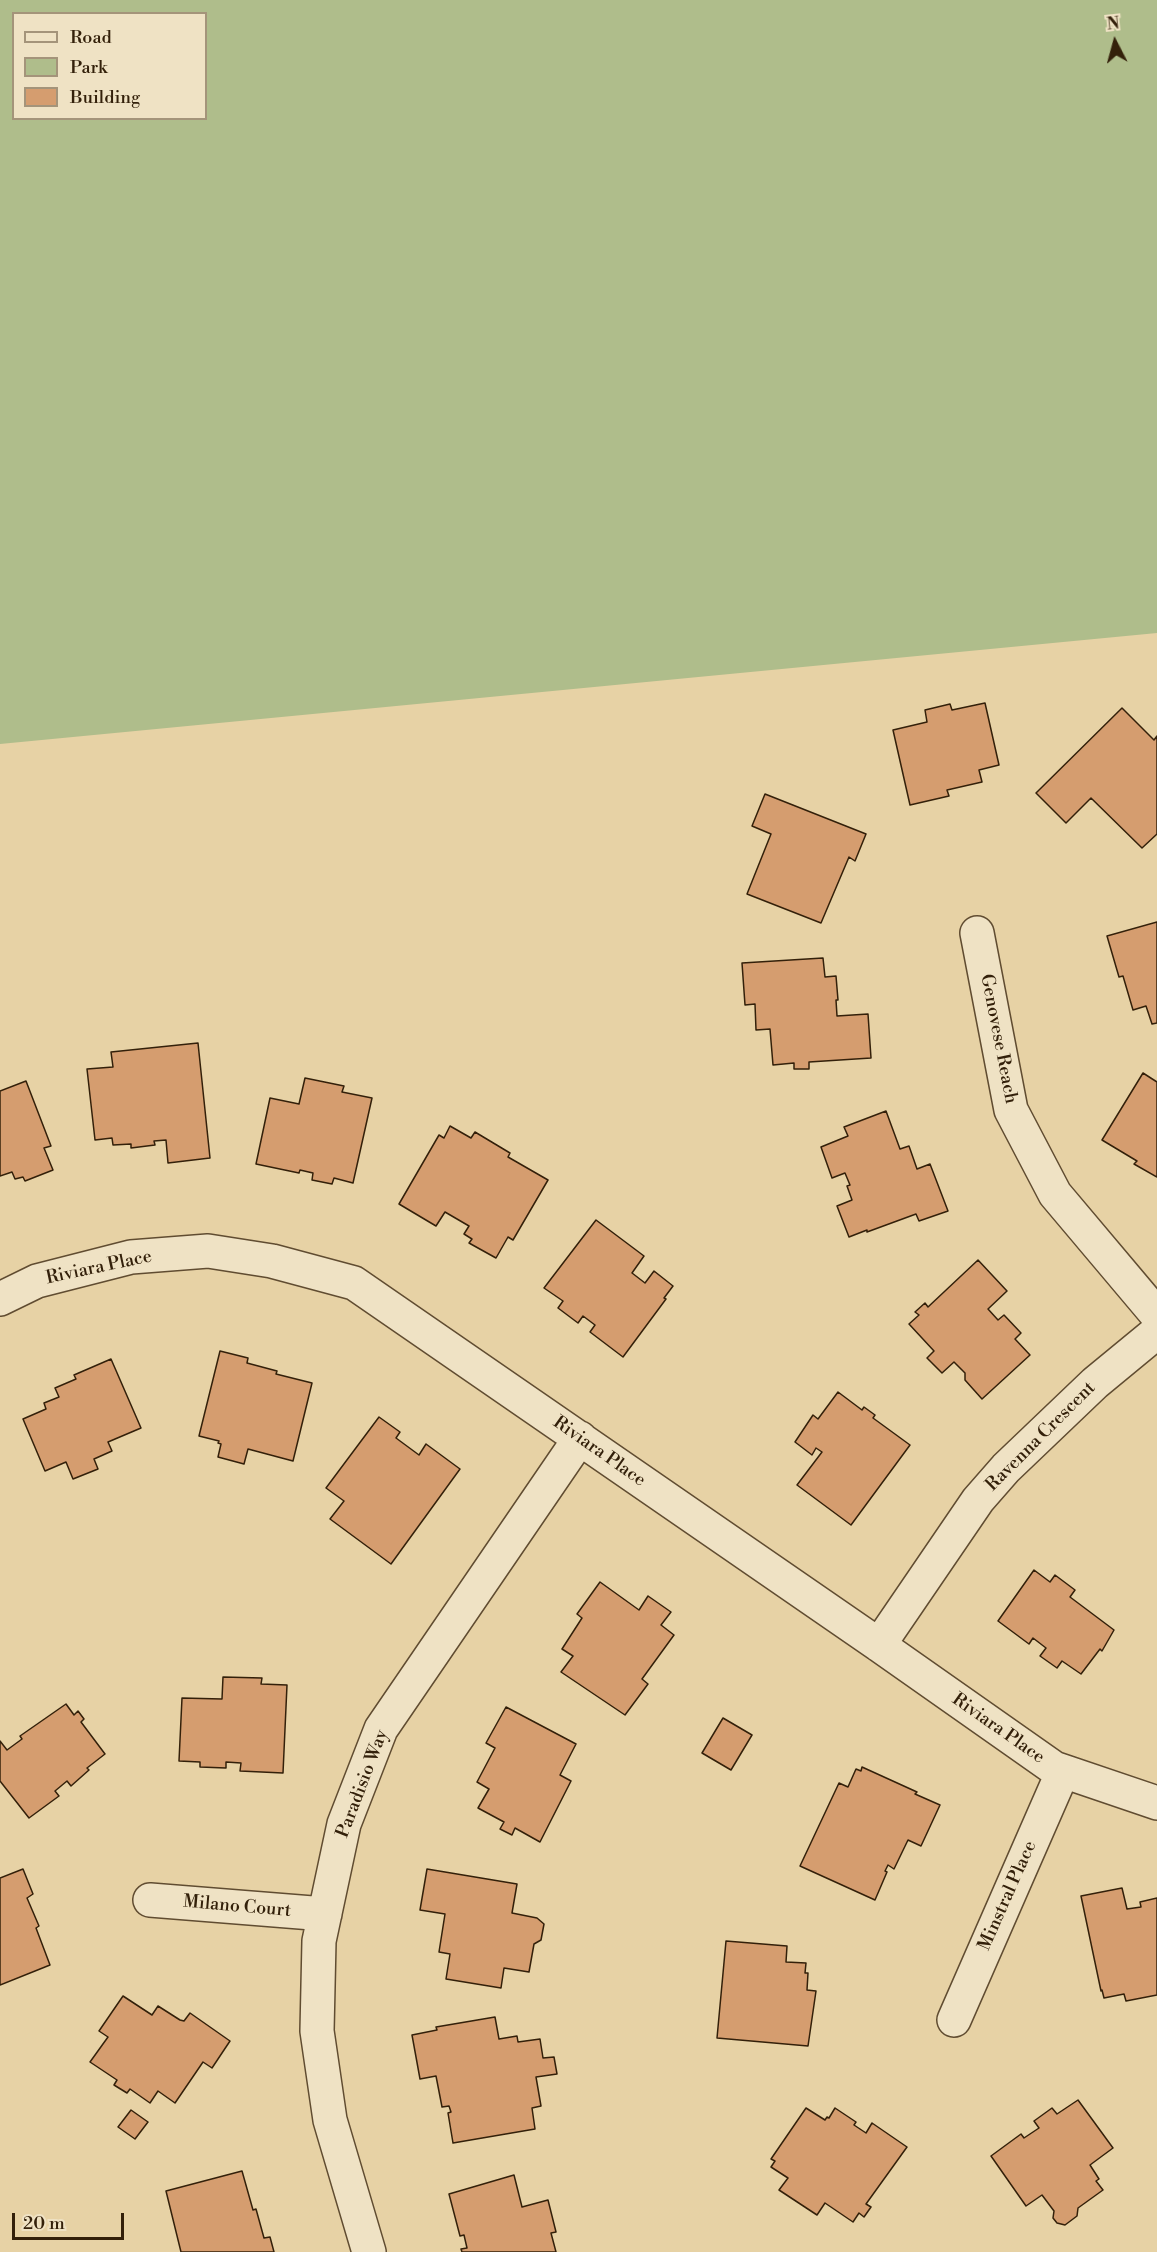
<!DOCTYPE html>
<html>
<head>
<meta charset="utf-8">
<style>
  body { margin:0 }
  #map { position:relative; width:1157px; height:2252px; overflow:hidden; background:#e7d2a5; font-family:"Libre Bodoni",serif }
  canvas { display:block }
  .legend { position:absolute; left:12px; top:12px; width:195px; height:108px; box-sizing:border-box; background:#efe2c4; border:2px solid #a4947a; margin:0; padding:8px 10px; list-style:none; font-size:18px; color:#33200a }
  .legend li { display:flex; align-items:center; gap:12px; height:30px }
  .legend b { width:30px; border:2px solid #a4947a }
  .north { position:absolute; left:1085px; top:12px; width:60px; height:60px; -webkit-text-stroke:4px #efe2c4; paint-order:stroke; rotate:354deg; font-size:16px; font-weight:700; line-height:24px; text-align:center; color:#33200a }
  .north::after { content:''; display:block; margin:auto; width:21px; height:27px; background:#33200a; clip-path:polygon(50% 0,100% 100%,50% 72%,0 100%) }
  .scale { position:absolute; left:12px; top:2213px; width:112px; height:27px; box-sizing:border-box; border:3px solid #33200a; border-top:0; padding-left:8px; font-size:18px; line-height:21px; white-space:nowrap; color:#33200a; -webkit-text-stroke:4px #efe2c4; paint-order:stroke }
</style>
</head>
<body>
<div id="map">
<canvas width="1157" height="2252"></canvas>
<ul class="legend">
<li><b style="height:8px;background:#efe2c4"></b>Road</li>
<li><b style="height:16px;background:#afbd8b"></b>Park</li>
<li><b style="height:16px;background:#d59d6f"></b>Building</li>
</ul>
<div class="north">N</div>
<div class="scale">20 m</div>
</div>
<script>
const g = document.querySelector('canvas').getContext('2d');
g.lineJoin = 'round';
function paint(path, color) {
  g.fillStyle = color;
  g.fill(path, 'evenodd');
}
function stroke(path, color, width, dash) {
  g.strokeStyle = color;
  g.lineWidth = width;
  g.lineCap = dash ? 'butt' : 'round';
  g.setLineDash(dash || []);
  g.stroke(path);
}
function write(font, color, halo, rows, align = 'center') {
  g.font = font + ' "Libre Bodoni",serif';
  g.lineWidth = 4.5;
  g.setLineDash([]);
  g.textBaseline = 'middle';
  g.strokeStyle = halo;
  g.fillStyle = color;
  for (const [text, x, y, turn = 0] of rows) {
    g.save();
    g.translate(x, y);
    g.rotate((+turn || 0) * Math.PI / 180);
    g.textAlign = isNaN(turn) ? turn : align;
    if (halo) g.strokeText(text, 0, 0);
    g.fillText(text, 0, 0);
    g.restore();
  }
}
paint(new Path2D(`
  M0,0H1157V633L0,744ZM14,14H206V118H14Z`), '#afbd8b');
const building = new Path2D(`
  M985,703L999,765L979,770L982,782L947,790L949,796L910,805L893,730L927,722L925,710L950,704L952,710Z
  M1122,708L1154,740L1157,736V834L1142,848L1091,798L1066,823L1036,793Z
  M765,794L866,834L855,861L849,857L821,923L747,894L771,834L752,826Z
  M1157,922V1023L1152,1024L1146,1006L1133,1010L1123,976L1119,977L1107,936Z
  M823,958L825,977L836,976L838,1000H836L837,1016L868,1014L871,1058L809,1062V1069H794V1063L773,1065L770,1029L756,1030L755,1004L745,1005L742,963Z
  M198,1043L210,1158L168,1163L166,1140L154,1141L155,1145L131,1148V1144L113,1145L112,1138L95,1140L87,1069L113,1067L111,1052Z
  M1143,1073L1157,1082V1177L1134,1164L1137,1161L1102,1140Z
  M305,1078L344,1086L342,1092L372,1098L353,1183L334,1178L332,1184L312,1180L313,1173L300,1170L299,1173L256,1164L270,1098L299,1104Z
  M26,1081L51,1146L44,1148L53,1170L25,1181L23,1177L15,1179L12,1172L0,1176V1091Z
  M886,1111L900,1149L909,1146L917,1169L930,1164L948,1211L919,1221L916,1214L867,1232V1230L849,1237L837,1206L852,1200L847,1186L850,1185L845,1173L832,1178L821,1147L848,1136L844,1127Z
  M450,1126L471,1138L475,1132L510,1153L508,1157L548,1180L513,1240L508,1237L496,1258L469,1243L472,1239L464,1234L469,1226L445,1212L436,1226L399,1204L439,1135L444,1138Z
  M596,1220L644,1256L632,1273L645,1283L654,1271L673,1286L664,1298L666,1299L623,1357L590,1332L595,1325L583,1316L578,1323L558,1308L563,1301L544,1288Z
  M978,1260L1007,1291L988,1309L998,1320L1004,1315L1021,1333L1015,1339L1030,1355L982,1399L965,1380V1373L954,1362L942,1373L927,1358L934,1351L909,1324L919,1315L915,1312L925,1303L928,1307Z
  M220,1351L248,1358L247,1363L277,1371L276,1374L312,1383L293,1461L248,1449L244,1464L218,1457L221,1444L218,1443L219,1441L199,1436Z
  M111,1359L141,1428L108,1442L112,1451L94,1459L98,1469L73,1479L66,1462L45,1471L23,1419L46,1409L44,1403L59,1397L55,1388L76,1379L74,1375Z
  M838,1392L862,1410L864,1407L875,1415L873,1418L910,1445L851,1525L797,1485L822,1452L816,1448L812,1455L795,1442L813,1415L818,1419Z
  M379,1417L400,1432L396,1438L419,1455L426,1444L460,1469L391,1564L330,1519L344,1501L326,1488Z
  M1034,1570L1050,1582L1055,1575L1075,1590L1070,1597L1114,1630L1102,1651L1100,1649L1081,1674L1062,1661L1057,1668L1040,1656L1046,1648L1033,1638L1029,1644L998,1621Z
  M600,1582L639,1610L648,1596L671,1612L661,1625L674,1635L642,1679L648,1684L625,1715L561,1672L573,1656L562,1649L582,1618L577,1614Z
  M223,1677L262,1678L261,1684L287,1685L283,1773L240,1771L241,1763L226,1762V1768L200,1767V1762L179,1761L182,1698L222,1699Z
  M66,1704L74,1715L78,1711L84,1719L81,1722L105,1754L87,1768L89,1770L71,1786L67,1781L55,1791L59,1796L29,1818L0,1781V1741L7,1750L22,1739L20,1736Z
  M506,1707L576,1744L560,1775L571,1781L540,1842L515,1828L512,1835L500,1829L504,1822L478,1808L489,1789L477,1782L495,1748L486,1743Z
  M723,1718L752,1735L731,1770L702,1753Z
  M862,1767L917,1792L915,1794L940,1805L921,1846L908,1840L894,1869L888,1865L885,1871L887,1872L875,1900L800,1866L839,1783L848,1787L856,1769L861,1771Z
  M23,1869L33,1894L27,1898L39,1926L36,1928L50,1965L0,1985V1878Z
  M427,1869L517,1884L512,1913L537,1918L544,1924L541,1940L534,1944L529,1972L504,1968L501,1988L446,1979L450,1954L439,1952L445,1914L420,1910Z
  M1122,1888L1127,1909L1141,1907L1140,1902L1157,1898V1995L1126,2001L1124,1994L1104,1998L1102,1990L1101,1991L1081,1896Z
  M726,1941L787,1946L786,1962L806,1963L805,1973H808L807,1990L816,1991L808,2046L717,2038Z
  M123,1996L152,2015L158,2006L180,2020L184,2021L190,2013L230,2041L212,2068L203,2062L175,2103L158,2091L150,2103L130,2089L127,2093L114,2085L117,2080L90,2062L108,2037L99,2031Z
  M495,2017L499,2039L517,2036L518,2042L540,2039L543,2058L554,2057L557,2074L536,2077L541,2106L532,2108L535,2129L453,2143L448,2113L451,2112L449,2106L442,2107L436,2076L420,2079L412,2035L437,2030L436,2027Z
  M1078,2100L1113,2148L1090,2165L1099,2179L1096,2181L1103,2190L1078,2208L1077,2216L1065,2225L1057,2223L1053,2218L1054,2211L1042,2195L1026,2206L991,2156L1021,2134L1024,2138L1039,2128L1034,2121L1052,2108L1057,2114Z
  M806,2108L825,2120L827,2117L829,2118L835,2108L856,2122L854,2125L866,2133L872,2123L907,2147L866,2204L871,2207L864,2217L859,2213L853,2222L825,2203L817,2215L779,2190L788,2178L771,2167L775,2161L771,2159Z
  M131,2110L148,2122L135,2139L118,2127Z
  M242,2171L253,2210L256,2209L264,2238L270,2237L274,2252H181L166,2191Z
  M514,2175L522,2207L548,2200L556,2232L551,2233L556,2252H462L461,2249L467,2248L464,2235L460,2236L449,2194Z`);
paint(building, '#d59d6f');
stroke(building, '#33200a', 1.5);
const minor = new Path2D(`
  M977,933L1011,1110L1055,1194L1157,1315
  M0,1299L37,1281L131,1257L208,1251L272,1261L354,1283L879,1645L1054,1768L1157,1803
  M879,1645L978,1500L1006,1468L1095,1383L1157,1332
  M150,1900L325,1914
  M954,2020L1063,1771
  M369,2252L330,2120L317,2031L319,1941L344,1824L381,1729L580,1438`);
stroke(minor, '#604c31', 36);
stroke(minor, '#efe2c4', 33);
write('18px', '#33200a', '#efe2c4', [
  ["Genovese Reach",998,1039,79],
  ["Riviara Place",99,1268,-12],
  ["Ravenna Crescent",1041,1437,-45],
  ["Riviara Place",599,1452,35],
  ["Riviara Place",998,1729,35],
  ["Paradisio Way",363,1784,-69],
  ["Minstral Place",1008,1896,-66],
  ["Milano Court",237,1907,5]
]);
</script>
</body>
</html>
